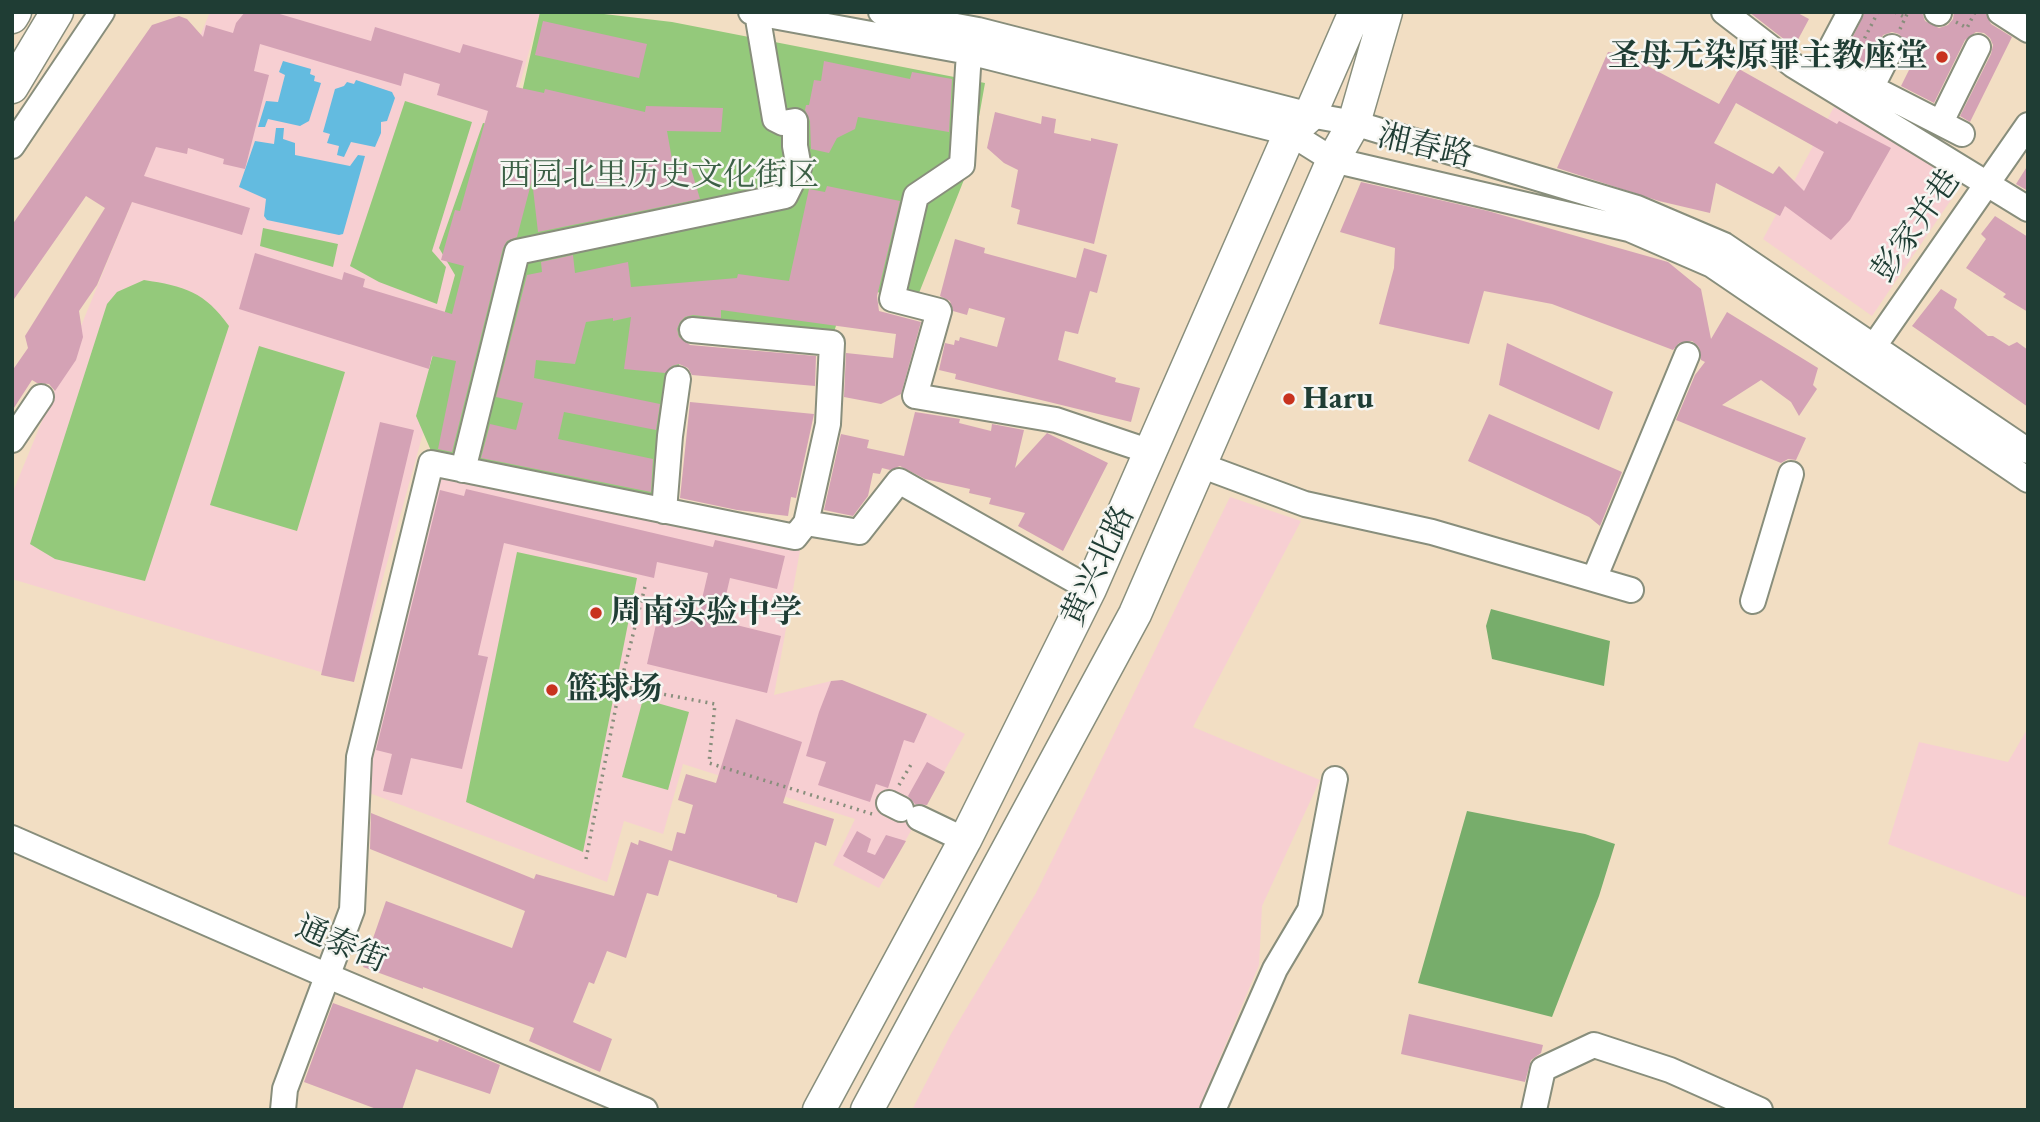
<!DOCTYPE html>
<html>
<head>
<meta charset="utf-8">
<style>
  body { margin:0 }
  #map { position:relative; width:2040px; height:1122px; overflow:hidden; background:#f2dec3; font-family:"EB Garamond",serif }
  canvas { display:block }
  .frame { position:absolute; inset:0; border:14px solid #1f3d34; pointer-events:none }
</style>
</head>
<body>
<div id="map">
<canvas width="2040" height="1122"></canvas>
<div class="frame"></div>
</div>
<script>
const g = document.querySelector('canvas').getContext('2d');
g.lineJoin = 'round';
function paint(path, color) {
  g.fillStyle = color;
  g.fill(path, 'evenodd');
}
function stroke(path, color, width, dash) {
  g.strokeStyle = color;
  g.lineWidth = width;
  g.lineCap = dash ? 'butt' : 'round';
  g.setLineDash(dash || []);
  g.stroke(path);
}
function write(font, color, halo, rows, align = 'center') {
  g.font = font + ' "EB Garamond","Noto Serif SC",serif';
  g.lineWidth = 5;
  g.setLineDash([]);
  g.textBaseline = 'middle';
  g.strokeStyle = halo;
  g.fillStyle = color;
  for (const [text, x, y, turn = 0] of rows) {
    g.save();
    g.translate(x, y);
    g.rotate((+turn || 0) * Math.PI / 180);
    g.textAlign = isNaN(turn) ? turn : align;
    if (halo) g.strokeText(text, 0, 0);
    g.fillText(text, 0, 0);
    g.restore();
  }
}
paint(new Path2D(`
  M210,12H540L354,682L12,579V494Z
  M1841,94L1970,172L1872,316L1763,239Z
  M433,470L801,545L774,695L831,681L927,714L965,734L879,888L833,865L855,819L683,764L663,834L624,821L607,882L364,791Z
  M1230,497L1301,521L1193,727L1320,780L1262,906L1259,965L1198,1110H912L951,1034L1036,893Z
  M2028,728V898L1888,844L1919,742L2008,762Z`), '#f7cfd2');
paint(new Path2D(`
  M540,12H587L672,22L985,83L971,162L917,298L848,288L834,332L684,327L662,502L432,453L416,416L455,275L439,248L483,123L514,128Z
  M405,101L472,122L432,251L446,267L437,304L379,282L350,266Z
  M263,228L338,244L333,267L260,246Z
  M144,280C184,286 205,292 229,326L145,581L55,559L30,544L107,304L117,292Z
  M259,346L345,372L297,531L210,505Z
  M517,552L637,578L583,852L466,802Z
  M643,699L689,712L668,790L622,777Z`), '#94c97b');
paint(new Path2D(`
  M1491,609L1610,641L1604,686L1492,659L1486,626Z
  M1467,811L1585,834L1615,844L1599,896L1552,1017L1418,983Z`), '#77ad6b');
paint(new Path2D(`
  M283,61L311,69L310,74L315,76L314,81L321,83L309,121L300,126L268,119L265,127H258L266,101L278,102L285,75L279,72Z
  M356,80L392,92L395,98L387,121L381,122V133L375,147L351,142L344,157L337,155L339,146L327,143L330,134L323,132L335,89L344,86L347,82L354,84Z
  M276,128H284L283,139L295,143V155L350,166L358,155L365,156L343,234L339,235L267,220L264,216L266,199L239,187L255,141L274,144Z`), '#63bbe0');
paint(new Path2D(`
  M245,12H273L371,41L375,27L460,53L463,44L523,61L516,87L544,93L545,89L645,112L646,106L723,108L721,132L667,131L673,165L689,162L700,199L538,232L532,180L517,237L507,241L503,248L452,452L438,449L456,361L432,356L429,369L239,309L255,253L342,280L344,272L365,279L363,287L452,314L464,266L441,260L455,210L460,211L488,111L437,95L440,84L404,73L401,86L260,44L254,71L269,75L245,169L223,164L224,159L188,148L187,154L156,147L144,176L250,208L242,235L132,202L97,285L79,311L83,337L76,360L55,391L49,384L37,383L32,380L12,411V371L28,348L25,336L105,208L86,196L12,302V225L152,25L179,16L187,19L203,37L206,25L233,33L236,23Z
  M1749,12H1796L1809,19L1794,47Z
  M1865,12H1922L1925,21L1939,28L1948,25L1953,19L1954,12H1985L1991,24L2012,37L1970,122L1960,116L1991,54L1993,45L1990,38L1984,33L1976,32L1965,40L1934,103L1901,86L1919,50L1906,43L1899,34L1892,32L1883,35L1865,68L1843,57Z
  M543,21L647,44L639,78L535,55Z
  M1608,52L1625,54L1719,104L1739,69L1837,124L1839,121L1891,148L1850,220L1831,240L1785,206L1780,216L1716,183L1710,213L1659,201L1557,168ZM1736,103L1824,152L1804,191L1779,166L1773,174L1714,143Z
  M824,61L910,79L912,72L952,79L949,132L858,117L855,129L837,138L829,153L811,149L810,121L805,110L806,105H809L814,80L821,81Z
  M995,112L1041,124L1042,116L1056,119L1054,133L1091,141V138L1118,144L1094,244L1017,224L1020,210L1011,207L1018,170L1004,163L987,148Z
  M2028,165V191L2016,184Z
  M1361,182L1488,211L1668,262L1701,289L1711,339L1727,312L1818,368L1813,385L1817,389L1799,416L1791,402L1761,380L1722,405L1806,438L1796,460L1788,459L1781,463L1676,420L1695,375L1705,362L1701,360L1699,347L1692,341L1679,343L1673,350L1552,304L1484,291L1469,344L1379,324L1394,268L1395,248L1340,232Z
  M827,186L900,201L877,296L879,311L921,322L901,394L881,404L844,397L846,353L893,358L896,334L721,310V318L693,315L685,317L680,322L677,329L679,337L690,345L816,356L815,386L692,375L688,368L679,364L672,366L665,373L624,369L631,317L613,321V318L586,322L575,364L536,360L534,378L660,404L656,430L564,412L558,439L653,459L651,492L481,458L490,424L516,430L523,403L496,397L527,275L542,272L541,262L573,255L575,273L628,262L631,287L737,278L738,274L789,281L809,189L825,192Z
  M1995,216L2028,237V312L2003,297L2006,294L1966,268L1986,239L1981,234Z
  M955,239L985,248L984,253L1076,278L1084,248L1107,255L1097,293L1090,291L1078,334L1065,331L1058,360L1116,378L1115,382L1140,388L1131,422L955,379L956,374L939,370L945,343L954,345L955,340L959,341L960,337L997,347L1005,318L969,308L967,315L953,311L950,301L940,296Z
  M1941,289L1957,299L1954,308L1988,336H1993L2009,346L2017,342L2028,350V407L1912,326Z
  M1507,343L1613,392L1599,430L1499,385Z
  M690,402L814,414L796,498L791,497L788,516L737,510L680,498Z
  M915,412L960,419L959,423L991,431L992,424L1024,430L1015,468L1047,433L1108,463L1063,551L1018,526L1025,513L989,504L991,498L969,493L970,489L925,479L900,466L890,470L882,468L880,474L873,473L868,496L853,516L824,510L841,434L869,440L867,448L904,456Z
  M1489,414L1622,472L1600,526L1589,517L1468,461Z
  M380,422L414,430L354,682L321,675Z
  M466,489L713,547L715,540L785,556L777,589L730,578L720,621L781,636L767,693L647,664L660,607L698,616L708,573L657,562L654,578L504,543L478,655L488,657L462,769L411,758L402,795L383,791L392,754L376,750L440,490L464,496Z
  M842,680L927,714L914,743L904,740L888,788L876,784L870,802L818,785L826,762L806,756L819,712L831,681Z
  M736,719L802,742L783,803L834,819L826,846L815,842L797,903L777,897V895L669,860L658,896L647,893L626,958L607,951L594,984L589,982L573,1022L612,1039L600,1072L529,1041L534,1028L423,987V989L363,967L386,901L512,948L525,911L370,849L371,813L534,879L536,874L614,896L631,842L638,845L639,840L672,851L677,832L685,834L693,805L678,800L686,774L716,783Z
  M927,762L945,772L927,805L915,804L908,796Z
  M857,831L871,839L867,852L875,855L886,835L906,841L884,879L843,856Z
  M333,1003L438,1042L439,1039L500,1065L490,1094L416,1069L402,1110H379L304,1082Z
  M1409,1014L1543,1045L1541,1053L1531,1060L1525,1082L1401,1054Z`), '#d4a2b5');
const minor = new Path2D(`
  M751,12L969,52L1290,133L1333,160L1629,229L1712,265L2028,480
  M881,12L978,30L1310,115L1354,123L1637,208L1724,245L2028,451
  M1724,12L1793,65L2028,209
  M1850,12L1823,63L1962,134
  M1937,12L1939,13
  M2000,12L2028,30
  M969,52L962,165L916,196L892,299L939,311L915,396L1056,420L1151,452
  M1871,88L1892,47
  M1941,122L1978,47
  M12,146L102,12
  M692,330L832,343L828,424L806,523
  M1865,359L2028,125
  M12,440L41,397
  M1200,465L1305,504L1432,532L1631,590
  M463,470L517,252L785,196L799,168L795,146V121L783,123L775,119L757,13
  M664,511L670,436L678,379
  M1594,579L1687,355
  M1753,601L1791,474
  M889,803L901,809
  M919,818L965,840
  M12,838L328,976L645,1110
  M283,1110L285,1089L352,910L359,757L431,463L795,537L806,523L859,532L899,481L1090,589
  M1213,1110L1275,969L1310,910L1335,779
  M1534,1110L1543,1069L1594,1045L1670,1070L1760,1110`);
const major = new Path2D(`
  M12,17L15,12
  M12,87L57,12
  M819,1110L965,840L1090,589L1290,133L1310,115L1355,12
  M867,1110L1135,614L1333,160L1354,123L1386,12`);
stroke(minor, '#888e7c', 28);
stroke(major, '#888e7c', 35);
stroke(new Path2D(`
  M1895,12L1906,18
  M1956,22L1967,28L1975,12
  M1900,29L1908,12
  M1855,57L1878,12
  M645,587L620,686L715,704L709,763L872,814
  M899,785L912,763
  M586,859L620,686`), '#888e7c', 3.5, [2, 5]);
stroke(minor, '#fff', 24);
stroke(major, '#fff', 32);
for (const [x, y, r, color] of [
  [1942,57,7,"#c8321e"],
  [1289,399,7,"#c8321e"],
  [596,613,7,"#c8321e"],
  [552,690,7,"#c8321e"]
]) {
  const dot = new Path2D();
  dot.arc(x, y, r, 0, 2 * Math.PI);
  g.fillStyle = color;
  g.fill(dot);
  stroke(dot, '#f6f6f2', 2.5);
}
write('bold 32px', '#1f3d34', '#f6f6f2', [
  ["圣母无染原罪主教座堂",1928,57,"right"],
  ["Haru",1303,399],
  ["周南实验中学",610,613],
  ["篮球场",566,690]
], 'left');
write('32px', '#1f3d34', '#f6f6f2', [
  ["湘春路",1425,147,13],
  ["彭家并巷",1917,226,-55],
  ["黄兴北路",1099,566,-65],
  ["通泰街",341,945,23]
]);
write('32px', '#3c6046', '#f6f6f2', [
  ["西园北里历史文化街区",659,176]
]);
</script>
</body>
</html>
